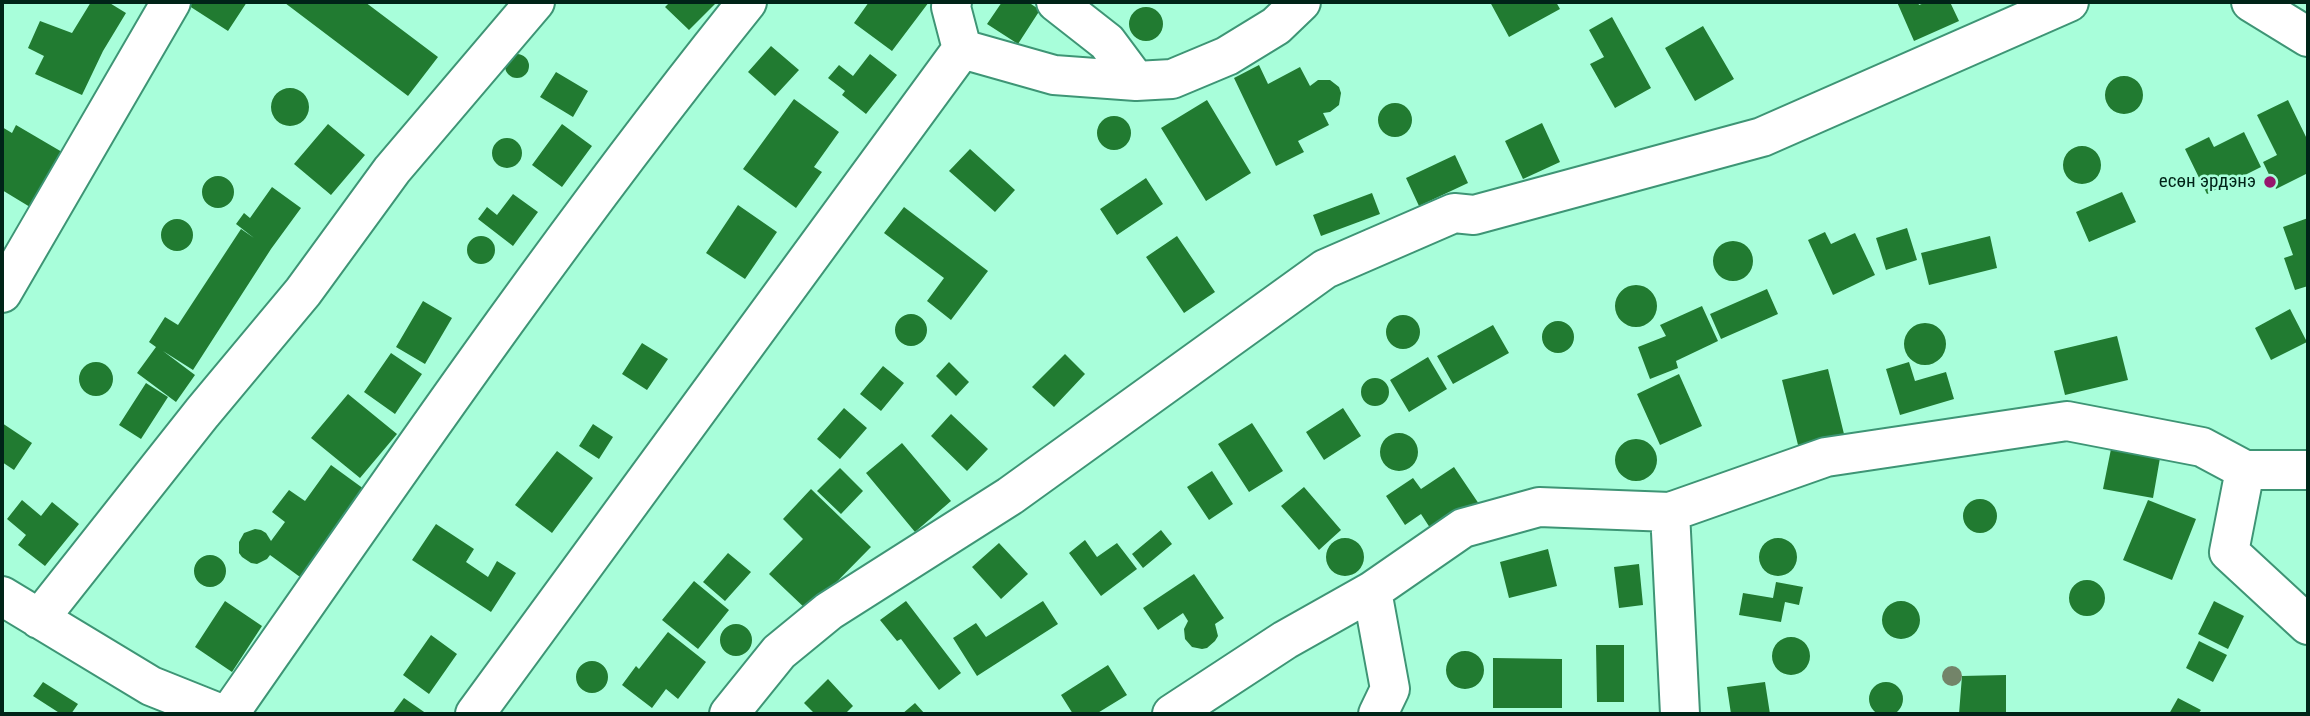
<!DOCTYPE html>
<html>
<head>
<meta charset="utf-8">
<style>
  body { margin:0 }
  #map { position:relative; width:2310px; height:716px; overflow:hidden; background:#a8feda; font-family:"Roboto Condensed",sans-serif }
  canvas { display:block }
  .frame { position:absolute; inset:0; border:4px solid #002418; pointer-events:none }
</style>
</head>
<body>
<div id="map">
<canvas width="2310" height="716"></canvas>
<div class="frame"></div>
</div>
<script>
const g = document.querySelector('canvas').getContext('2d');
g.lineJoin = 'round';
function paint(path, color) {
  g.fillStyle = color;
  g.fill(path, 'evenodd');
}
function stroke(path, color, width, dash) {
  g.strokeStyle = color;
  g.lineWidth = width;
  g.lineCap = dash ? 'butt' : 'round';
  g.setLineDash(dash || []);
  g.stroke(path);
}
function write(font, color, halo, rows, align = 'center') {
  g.font = font + ' "Roboto Condensed",sans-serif';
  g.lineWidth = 5;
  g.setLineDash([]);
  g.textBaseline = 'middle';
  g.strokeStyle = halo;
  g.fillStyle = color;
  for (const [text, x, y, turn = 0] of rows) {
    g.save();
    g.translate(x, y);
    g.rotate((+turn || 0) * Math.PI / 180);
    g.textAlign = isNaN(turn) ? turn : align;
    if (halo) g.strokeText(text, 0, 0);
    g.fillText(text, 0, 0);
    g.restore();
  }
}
paint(new Path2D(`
  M91,2H108L126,13L103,51L82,95L35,74L44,56L28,48L40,21L72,33Z
  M183,2H247L228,31Z
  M287,2H365L438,57L408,96L285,3Z
  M670,2H717L689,30L665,7Z
  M869,2H929L892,51L854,23Z
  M1002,2H1028L1040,10L1018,44L987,24Z
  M1490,2H1556L1560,9L1509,37Z
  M1897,2H1918L1919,5L1927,2H1950L1959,21L1914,41Z
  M1129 24a17 17 0 1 1 34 0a17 17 0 1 1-34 0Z
  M1612,17L1651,88L1615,108L1590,64L1604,57L1589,30Z
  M1703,26L1734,79L1695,101L1665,48Z
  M771,46L799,70L775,96L748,72Z
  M505 66a12 12 0 1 1 24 0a12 12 0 1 1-24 0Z
  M870,54L897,75L866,114L842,95L845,91L828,78L839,65L853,76Z
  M1259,65L1268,84L1300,67L1310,86L1318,80H1330L1339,87L1341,93L1339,105L1330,112L1323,113L1329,125L1298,141L1304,152L1276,166L1234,78Z
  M556,72L588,91L573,117L540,97Z
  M2105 95a19 19 0 1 1 38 0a19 19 0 1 1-38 0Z
  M271 107a19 19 0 1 1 38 0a19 19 0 1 1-38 0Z
  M794,99L839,132L814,167L822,172L796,208L743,169Z
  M1207,100L1251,173L1206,201L1161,128Z
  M2288,100L2308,141V173L2276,189L2263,162L2277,155L2257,115Z
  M1378 120a17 17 0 1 1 34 0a17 17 0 1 1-34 0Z
  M1097 133a17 17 0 1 1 34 0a17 17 0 1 1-34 0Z
  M1542,123L1560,162L1523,179L1505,141Z
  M328,124L365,155L331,195L294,164Z
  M562,124L592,146L562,187L532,165Z
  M16,125L62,152L30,207L2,190V127L12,133Z
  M2244,132L2261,167L2207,194L2185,149L2209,137L2214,147Z
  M492 153a15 15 0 1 1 30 0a15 15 0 1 1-30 0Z
  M2063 165a19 19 0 1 1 38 0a19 19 0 1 1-38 0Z
  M970,149L1015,190L995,212L949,171Z
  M1455,155L1468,183L1419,206L1406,178Z
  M202 192a16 16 0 1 1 32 0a16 16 0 1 1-32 0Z
  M1146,178L1163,204L1117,235L1100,209Z
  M272,187L301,208L271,249L193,370L163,351L195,375L176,402L137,373L156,347L149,342L165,317L178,325L241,229L254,238L236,224L244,213L250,218Z
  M2122,192L2136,222L2089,242L2076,212Z
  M1372,193L1380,214L1321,236L1313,215Z
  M513,194L538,212L513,246L478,219L487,207L497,215Z
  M738,205L777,232L745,279L706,253Z
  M904,207L988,271L951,320L927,301L944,278L884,233Z
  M2308,218V286L2295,290L2284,258L2293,255L2283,227Z
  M161 235a16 16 0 1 1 32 0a16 16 0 1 1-32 0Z
  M1907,228L1917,260L1886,270L1876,238Z
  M1825,232L1831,244L1855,233L1875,275L1833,295L1808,240Z
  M467 250a14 14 0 1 1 28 0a14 14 0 1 1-28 0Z
  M1177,236L1215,292L1184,313L1146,257Z
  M1990,236L1997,268L1929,285L1921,253Z
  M1713 261a20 20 0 1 1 40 0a20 20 0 1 1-40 0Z
  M1615 306a21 21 0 1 1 42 0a21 21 0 1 1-42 0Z
  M1767,289L1778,314L1721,339L1710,314Z
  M423,301L452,318L425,364L396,347Z
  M1702,306L1718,341L1676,361L1678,368L1650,379L1638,347L1666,336L1660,325Z
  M2290,309L2307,342L2271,360L2255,328Z
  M895 330a16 16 0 1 1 32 0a16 16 0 1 1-32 0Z
  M1386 332a17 17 0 1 1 34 0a17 17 0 1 1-34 0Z
  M1542 337a16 16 0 1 1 32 0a16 16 0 1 1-32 0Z
  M1904 344a21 21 0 1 1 42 0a21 21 0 1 1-42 0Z
  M1493,325L1509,353L1453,384L1437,356Z
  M2117,336L2128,380L2065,395L2054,351Z
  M642,343L668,359L647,390L622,374Z
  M391,353L422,374L395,414L364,392Z
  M1065,354L1085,374L1054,407L1032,387Z
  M1428,357L1447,389L1409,412L1390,380Z
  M79 379a17 17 0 1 1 34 0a17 17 0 1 1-34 0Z
  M949,362L969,382L956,396L936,376Z
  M1909,362L1915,381L1946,372L1954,399L1900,415L1886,369Z
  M883,366L904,383L881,411L860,394Z
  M1828,369L1844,434L1798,445L1782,380Z
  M1679,374L1702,426L1660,445L1637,394Z
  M1361 392a14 14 0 1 1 28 0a14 14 0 1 1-28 0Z
  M146,383L168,397L141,439L119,425Z
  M348,394L397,434L360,478L311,438Z
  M844,408L867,428L840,459L817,439Z
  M1343,408L1361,436L1324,460L1306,432Z
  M951,414L988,449L967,471L931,436Z
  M2,423L32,443L14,470L2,462Z
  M1252,423L1283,471L1249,492L1218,444Z
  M593,424L613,437L599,459L579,446Z
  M1380 452a19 19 0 1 1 38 0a19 19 0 1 1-38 0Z
  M1615 460a21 21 0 1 1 42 0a21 21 0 1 1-42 0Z
  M902,443L951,501L915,532L866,473Z
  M2111,449L2160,458L2153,498L2103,489Z
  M557,451L593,478L552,533L515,505Z
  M331,465L364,489L300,577L270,555L267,559L257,564L251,563L242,557L239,553V542L244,533L255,529L261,530L266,533L271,541L285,522L272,512L289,490L305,501Z
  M1454,467L1479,504L1434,534L1421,514L1405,525L1386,496L1413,478L1421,489Z
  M840,468L863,491L841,514L817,491Z
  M1212,471L1233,504L1209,520L1187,487Z
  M1304,487L1341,530L1319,550L1281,506Z
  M811,489L871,547L808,611L769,574L803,539L783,519Z
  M1963 516a17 17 0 1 1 34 0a17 17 0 1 1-34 0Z
  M22,500L41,516L52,502L79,524L45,566L18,545L26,535L7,519Z
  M2148,500L2196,519L2172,580L2123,560Z
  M436,524L474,549L466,562L488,577L497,561L516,573L491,612L412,560Z
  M1161,530L1172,544L1143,568L1132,554Z
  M1326 557a19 19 0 1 1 38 0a19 19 0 1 1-38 0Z
  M1759 557a19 19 0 1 1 38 0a19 19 0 1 1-38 0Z
  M1085,540L1097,557L1117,543L1137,569L1101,596L1069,553Z
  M999,543L1028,574L1001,599L972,567Z
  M1548,549L1557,586L1509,598L1500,562Z
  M728,553L751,572L725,601L703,582Z
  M194 571a16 16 0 1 1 32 0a16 16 0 1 1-32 0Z
  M1639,564L1643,605L1619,608L1614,567Z
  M1194,574L1224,618L1215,624L1218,636L1215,641L1207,648L1202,649L1192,647L1185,639L1184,629L1188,621L1183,613L1158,630L1143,608Z
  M2069 598a18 18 0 1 1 36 0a18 18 0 1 1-36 0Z
  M694,581L729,610L698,649L662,620Z
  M1776,582L1803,587L1799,605L1785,602L1781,622L1739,615L1743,593L1773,598Z
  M1882 620a19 19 0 1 1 38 0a19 19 0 1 1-38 0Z
  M225,601L262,626L232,672L195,647Z
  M906,601L961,673L939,690L901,639L897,641L880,620Z
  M1043,601L1058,624L977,676L953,638L976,623L986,637Z
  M2214,601L2244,616L2228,649L2198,634Z
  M720 640a16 16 0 1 1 32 0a16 16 0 1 1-32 0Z
  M668,632L706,662L678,699L666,689L652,708L622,685L636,666L639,669Z
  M431,635L457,654L429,694L403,675Z
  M1772 656a19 19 0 1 1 38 0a19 19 0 1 1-38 0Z
  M2199,641L2227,655L2213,682L2186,668Z
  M1596,645H1624V702H1597Z
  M1446 670a19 19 0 1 1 38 0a19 19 0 1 1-38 0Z
  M1493,658L1562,659V708H1493Z
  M576 677a16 16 0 1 1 32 0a16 16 0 1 1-32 0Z
  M1108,665L1127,695L1096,714H1073L1061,695Z
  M2006,675V712L1959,714L1962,676Z
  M828,679L853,706L845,714H815L804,703Z
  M43,682L78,704L71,714H61L33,696Z
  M1765,682L1770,714H1731L1727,687Z
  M1869 699a17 17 0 1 1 34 0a17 17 0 1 1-34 0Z
  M404,698L427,714H392Z
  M2178,698L2201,710L2198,714H2169Z
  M915,703L925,714H902Z`), '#217b31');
const minor = new Path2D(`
  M952,2L951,7L962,49
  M1056,2L1107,42L1136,81
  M2251,2L2308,37
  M2,293L171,2
  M2245,470L2229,552L2308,625
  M1670,512L1680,714
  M1372,591L1390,689L1378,714
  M2,596L151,686L221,714
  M39,619L202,413L303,292L392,170L535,2
  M229,714C397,473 563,231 747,2
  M475,714L962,49L1054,75L1136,81L1172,79L1227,56L1276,26L1301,2
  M729,714L779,652L829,611L1010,496L1325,269L1454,213L1474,215L1762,137L2069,2
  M1172,714L1285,640L1372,591L1463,528L1539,507L1670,512L1826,457L2067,421L2202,447L2245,470H2308`);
stroke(minor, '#3e9575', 42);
stroke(minor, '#fff', 38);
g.fillStyle = '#738469';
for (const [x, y] of [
  [1952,676]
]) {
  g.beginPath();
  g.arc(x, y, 10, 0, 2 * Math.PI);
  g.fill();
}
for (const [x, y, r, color] of [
  [2270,182,7,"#97156c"]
]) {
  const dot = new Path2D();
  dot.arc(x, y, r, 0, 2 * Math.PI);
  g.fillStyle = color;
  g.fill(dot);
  stroke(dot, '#a8feda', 2.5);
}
write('19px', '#002418', '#a8feda', [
  ["есөн эрдэнэ",2256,182]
], 'right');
</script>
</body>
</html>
